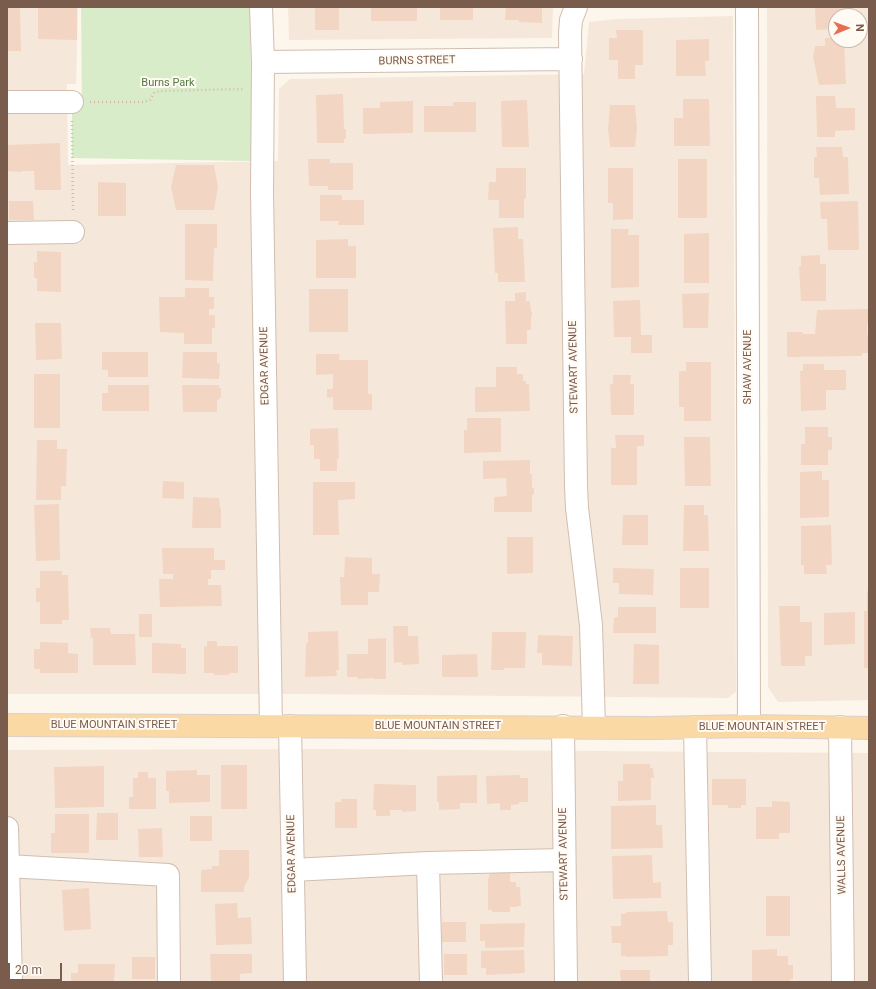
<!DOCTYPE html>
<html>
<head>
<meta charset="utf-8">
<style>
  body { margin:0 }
  #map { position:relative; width:876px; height:989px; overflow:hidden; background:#fdf6ec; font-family:Roboto,sans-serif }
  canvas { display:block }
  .frame { position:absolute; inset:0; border:8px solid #7a5c4d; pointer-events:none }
  .north { position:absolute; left:828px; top:8px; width:40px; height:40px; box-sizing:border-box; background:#fffaf3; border:1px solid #cabbb1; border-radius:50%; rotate:89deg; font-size:11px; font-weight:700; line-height:16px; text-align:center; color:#7a5c4d }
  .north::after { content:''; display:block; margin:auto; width:14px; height:18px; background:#e76f51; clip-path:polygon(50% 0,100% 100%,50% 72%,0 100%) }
  .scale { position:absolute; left:8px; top:963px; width:54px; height:18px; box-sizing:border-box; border:2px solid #7a5c4d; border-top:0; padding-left:5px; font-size:12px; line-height:14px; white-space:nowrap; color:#7a5c4d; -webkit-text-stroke:3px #fffaf3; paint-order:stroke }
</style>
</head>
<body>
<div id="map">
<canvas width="876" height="989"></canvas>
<div class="frame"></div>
<div class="north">N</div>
<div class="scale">20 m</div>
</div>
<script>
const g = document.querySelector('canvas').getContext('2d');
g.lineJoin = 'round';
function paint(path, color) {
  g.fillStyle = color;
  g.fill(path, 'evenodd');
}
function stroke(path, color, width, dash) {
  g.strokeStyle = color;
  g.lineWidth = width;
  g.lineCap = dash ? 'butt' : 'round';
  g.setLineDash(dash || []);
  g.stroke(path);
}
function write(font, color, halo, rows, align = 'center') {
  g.font = font + ' Roboto,sans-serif';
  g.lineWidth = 4;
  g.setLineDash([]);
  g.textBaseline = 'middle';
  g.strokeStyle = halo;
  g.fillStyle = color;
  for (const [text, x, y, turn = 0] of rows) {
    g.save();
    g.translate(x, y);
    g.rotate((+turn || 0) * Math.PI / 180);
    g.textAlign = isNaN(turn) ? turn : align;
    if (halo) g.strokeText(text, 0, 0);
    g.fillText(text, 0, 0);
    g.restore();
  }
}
paint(new Path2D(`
  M7,7H78L76,84H67L68,165L278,161L279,89L290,79L584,74L589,22L617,19L733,16L736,692L728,698L301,694H7Z
  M288,7H553L552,38L289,40Z
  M767,7H869V700L778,702L768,687ZM836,16H860V40H836Z
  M332,749L869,753V982H7V750Z`), '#f5e8da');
paint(new Path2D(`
  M81,7H250L252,161L72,158V102H82Z`), '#d8ecc9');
paint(new Path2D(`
  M7,7H20L21,51H7Z
  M38,7H77V40L38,39Z
  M315,7H339V30H315Z
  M371,7H417V21H371Z
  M440,7H473V20H440Z
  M506,7H542V23L519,22V20H505Z
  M815,7H853V16H836V29L816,30Z
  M616,30H643V65H635V79H618V60H609V38H617Z
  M825,38H836V40H844L846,84L819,85L813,57L815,46H825Z
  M709,39V61H705L706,76H676V40Z
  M343,94L344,129H346V139H344V143H317L316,95Z
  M816,96H835L836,108H855V130L835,131V137H817Z
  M683,99H709L710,146H674V118H683Z
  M527,100L529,147H502L501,101Z
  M413,101V133L363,134V108H380V102Z
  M453,102H476V132H424V106H453Z
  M610,105H635L637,129L635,147H610L608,129Z
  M60,143L61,190H35L34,171H22V172L7,171V145Z
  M816,147H842L843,157H848L849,194L820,195L819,178H814V157H817Z
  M308,159H330V163H353V190H328V186H309Z
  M678,159H707V218H678Z
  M176,165H214L218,187L214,210H176L171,187Z
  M496,168H526V199H524V218H499V200H488L489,182H496Z
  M608,168H633V219L613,220V203H608Z
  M98,182L126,183V216H98Z
  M320,195H342V200H364V225H338L339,221H320Z
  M9,201H33L34,220H9Z
  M858,201L859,250H828L827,219H821L820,202Z
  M185,224H217V248H214L213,281L185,280Z
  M518,227V239H523L525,282H498V273H495L493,228Z
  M611,229H629L628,235H639V287L611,288Z
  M709,233V283H684V234Z
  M348,239V246H356V278H316V240Z
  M37,251L61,252V292L37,291V278H34V262H37Z
  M820,255V264H826V301H801L799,266H801V256Z
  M185,288H209V297H214V309H209V315H215V328H212V344H184V333L160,332L159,297H185Z
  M309,289H348V332H309Z
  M526,292V301H530L531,312H532V317H531V330H527V344H506L505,301H515V293Z
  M709,293L708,328H683L682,294Z
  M640,300L641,335H652V353H631V337H614L613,301Z
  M869,309V323L867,324V335H869V353H862V356L787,357V332H803V334H815L817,310Z
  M35,323H61L62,359L36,360Z
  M102,352H148V377H108V370H102Z
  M183,352H217V363H219L220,365L219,379L182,378Z
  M316,354H340L339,360H368V394H372V410H333V397L327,398V389H333V374L316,375Z
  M686,362H711V421H684V407H679V371H686Z
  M803,364H824V370H846V390H826V410L801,411L800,371H803Z
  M496,367H517V374H523V381H526V384H529L530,411L475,412V387H496Z
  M34,374H60V428H34Z
  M613,375H631L630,384H634V415H611L610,384H613Z
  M108,385H149V411H102V393H108Z
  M182,385H219V388H221V398H219V400H217V412H183Z
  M467,418H501V452L464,453V430H467Z
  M805,427H828V437H832V450H828V465H801V444H805Z
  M338,428L339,459H337V471H320V459H314V445H310V429Z
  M615,435H644V446H637V485H611V448H616Z
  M684,437H710L711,486H685Z
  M37,440H57V449H67L66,486H61V500H36Z
  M530,460V474H532V488H534V495H532V512H494V497L507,496L506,478L483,479V461Z
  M822,471V480H829V517L800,518V472Z
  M163,481L184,482V499L162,498Z
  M313,482H355V499L338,500L339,535H313Z
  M193,497L219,498L220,508H221V528H192Z
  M59,504L60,560L36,561L34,505Z
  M684,505H704V515H708L709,551H683Z
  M623,515H648V545H622Z
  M831,525L832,565H826L827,574H804V565H801V526Z
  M507,537H533V573L507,574Z
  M162,548H214V560H225V570H211V579H208V585H221L222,606L160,607L159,579H173V574H163Z
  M345,557L372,558V574H380L379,592H368V605H341L340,577H344Z
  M613,568L654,569L653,595L619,594V583H613Z
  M680,568H709V608H680Z
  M40,571H62V575H68L69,620H62V624H40V602H36V588H40Z
  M867,591H869V668H864V611H867Z
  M779,606H800V622H812V656H805V666H781Z
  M618,607H656V633H613L614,618L618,617Z
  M855,612V644L824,645V613Z
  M139,614H152V637H139Z
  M393,626H408V636H418L419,664L402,665V662L394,663Z
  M90,628H110L111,634H135L136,665H93V638H91Z
  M338,631L339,670H336L337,676L305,677L306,643H308V632Z
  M492,632H526L525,668H504V670H491Z
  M538,635L573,636L572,666L542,665V653H537Z
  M386,638V679H373V678L358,679V677H347V654H368V639Z
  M207,641H217V646H238V673H229V675H214V673H204V646L207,647Z
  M40,642L68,643V653L78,654V673H40V669H34V649H40Z
  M152,643L181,644V648H186V674L152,673Z
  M634,644L659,645V684H633Z
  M477,654L478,677H442V655Z
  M623,764H650V768H653L654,778H651V800L618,801V781H623Z
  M221,765H247V809H221Z
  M104,766V807L55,808L54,767Z
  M197,770V775H210V802L169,803V791H166V771Z
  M138,772H148V778H156V809H129V797H133V778H138Z
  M477,775V803H460V809L439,810V802H437V776Z
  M520,775V778H528V802H519V804L511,805V810H500V803L487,804L486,776Z
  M712,779H746V805H741V808H728V805H712Z
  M374,784L416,785V811L402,812V810H390V816H376V810H373Z
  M341,799H357V828H335V802H341Z
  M772,801L790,802V833H779V839H756V807H772Z
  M656,805V825H662L663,848L611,849V806Z
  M97,813H118V840H96Z
  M55,814H89V853H51V833H55Z
  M190,816H212V841H190Z
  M162,828L163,857H139L138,829Z
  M219,850H249V878L244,887V892H201V870L212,869V866H219Z
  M652,855L653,883L661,882V898L613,899L612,856Z
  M490,872H510V882H516V887H520L521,906H517V907H510V912H492V910H488V878H489Z
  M89,888L91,929L64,931L62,890Z
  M766,896H790V936H766Z
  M237,903L238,918L251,917L252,944L216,945L215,904Z
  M667,911L668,922H673V945H668V956L626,957V956H621V943H612L611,926H621V914L627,913L626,912Z
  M442,922H466V942H442Z
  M525,923L524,947L485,948V941H480V924Z
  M777,949V956H788V965H793V979H790V982H752V950Z
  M524,950L525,973L486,975V968H481V951Z
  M210,954H252V973L240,974V982H211Z
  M444,954H467V975H444Z
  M132,957H155V979H132Z
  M78,964H115L114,982H71V973H78Z
  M620,970H650V982H621Z`), '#f3d5c3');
const minor = new Path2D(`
  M261,7L263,62L262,193L271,726
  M576,7L571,20L570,33L576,486L577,508L591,625L594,727
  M747,7L749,726
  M263,62L571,59
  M7,102H72
  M7,233L73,232
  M290,726L295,982
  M563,726L566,982
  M695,727L700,982
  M840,727L843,982
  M7,828L11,982
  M428,863L431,982
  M7,866L168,875L169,982
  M293,870L428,863L564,860`);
const major = new Path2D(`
  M7,725L654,728L749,726L869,728`);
stroke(minor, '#d1beb0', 24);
stroke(major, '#dad1cd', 24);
stroke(new Path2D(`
  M90,102H143L150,100L154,93L160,91L243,89
  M72,121L73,212`), '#d9b8a5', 2.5, [1, 3]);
stroke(minor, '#fff', 22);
stroke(major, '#fbd9a5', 22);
write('11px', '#7a5c4d', '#fffaf3', [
  ["BURNS STREET",417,61,-1],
  ["EDGAR AVENUE",265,366,-91],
  ["STEWART AVENUE",574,367,-91],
  ["SHAW AVENUE",748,367,-90],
  ["BLUE MOUNTAIN STREET",114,725],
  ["BLUE MOUNTAIN STREET",438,726],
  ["BLUE MOUNTAIN STREET",762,727],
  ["EDGAR AVENUE",292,854,-91],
  ["STEWART AVENUE",564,854,-91],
  ["WALLS AVENUE",842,855,-91]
]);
write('11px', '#537a41', '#fffaf3', [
  ["Burns Park",168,83]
]);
</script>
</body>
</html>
